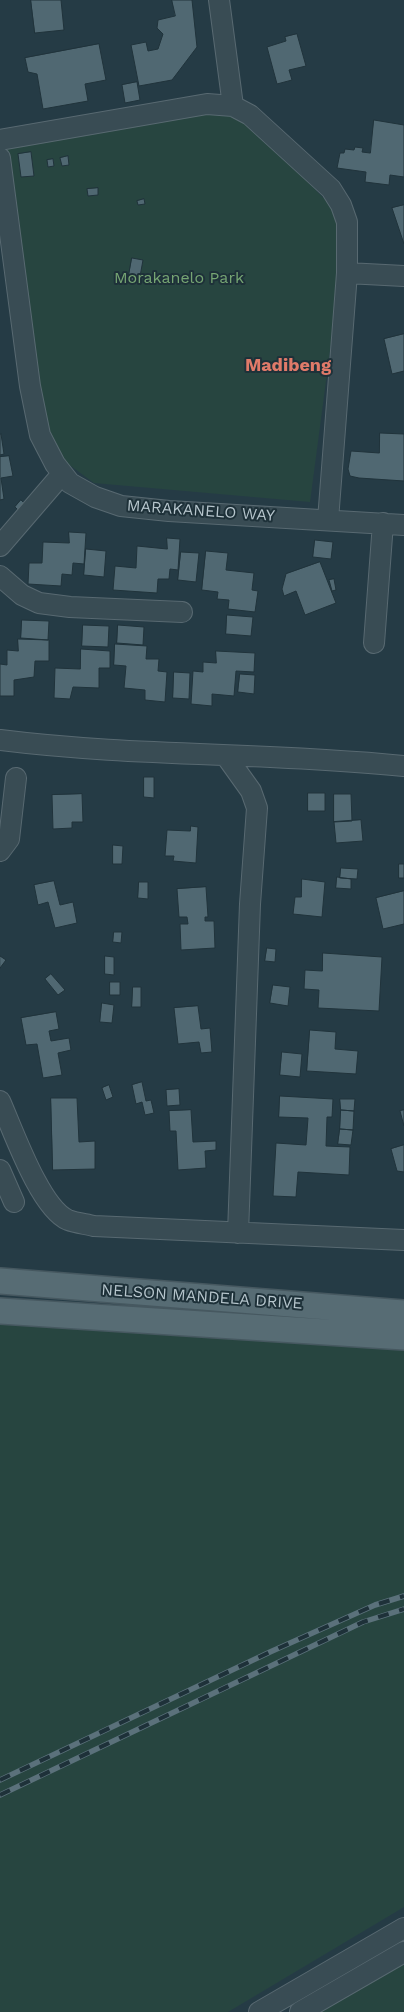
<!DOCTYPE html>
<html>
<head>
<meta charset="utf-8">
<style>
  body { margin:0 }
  canvas { display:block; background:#253b45 }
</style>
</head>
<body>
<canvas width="404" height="2012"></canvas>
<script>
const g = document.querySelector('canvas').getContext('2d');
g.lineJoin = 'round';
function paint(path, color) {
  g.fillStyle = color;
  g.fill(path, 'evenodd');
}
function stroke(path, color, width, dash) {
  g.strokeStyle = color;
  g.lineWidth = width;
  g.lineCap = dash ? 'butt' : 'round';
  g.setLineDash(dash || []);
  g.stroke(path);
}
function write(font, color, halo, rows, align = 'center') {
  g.font = font + ' "Work Sans",sans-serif';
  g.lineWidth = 4;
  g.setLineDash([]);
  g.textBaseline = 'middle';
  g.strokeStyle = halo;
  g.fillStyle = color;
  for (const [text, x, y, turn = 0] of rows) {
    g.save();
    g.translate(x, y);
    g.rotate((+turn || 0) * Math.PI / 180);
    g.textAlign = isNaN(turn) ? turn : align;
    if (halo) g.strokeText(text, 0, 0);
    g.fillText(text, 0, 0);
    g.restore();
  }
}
paint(new Path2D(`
  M233,106L347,222L310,502L94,483L60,458L40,435L0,140Z
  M0,1321L404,1348V1907L228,2012H0Z
  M404,1959V2012H314Z`), '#274540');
const building = new Path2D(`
  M31,0H61L64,30L35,33Z
  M172,0H192L197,47L172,80L139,86L131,45L146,42L148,51L158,49L163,34L157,28L158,20L175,16Z
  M297,34L306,66L289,70L292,80L277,84L267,47L286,41L285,37Z
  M99,44L106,80L85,84L88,101L43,109L37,74L28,72L25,58Z
  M137,82L140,100L125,103L122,85Z
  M374,120L404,125V177L390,175L389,185L365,182L366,172L337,168L340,153H344L345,149L354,150L355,147L363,148L362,152L370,153Z
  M31,152L34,176L21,177L18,154Z
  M68,156L69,165L62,166L60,158Z
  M53,159L54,166L48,167L47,160Z
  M98,188V195L88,196L87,189Z
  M144,199L145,204L138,205L137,201Z
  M404,205V244L392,208Z
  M132,258L143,260L139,282L128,280Z
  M404,334V371L392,374L384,339Z
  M380,433L404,434V481L359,478L350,476L348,469L351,451L379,453Z
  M1,434L4,454L0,455V435Z
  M9,456L13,476L1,478L4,499L0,500V457Z
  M21,500L29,508L22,514L15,507Z
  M69,532L86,533L84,564L73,563L72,575L62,574L61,586L28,584L29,563H42L43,542L69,543Z
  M167,538L180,539L178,570L170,569L169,579H158L157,593L113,590L115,566L136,568L137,546L167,549Z
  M315,540L333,542L331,559L313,557Z
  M86,549L106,551L104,577L84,575Z
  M206,551L228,553L226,570L254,573L252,590L258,591L255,612L228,609L229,600L217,599L218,592L202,590Z
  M181,552L199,553L196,582L178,580Z
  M320,562L336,603L305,615L296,591L284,596L282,589L286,574Z
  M334,579L336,590L332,591L329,580Z
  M227,615L253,617L251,636L226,634Z
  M22,620L49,621L48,640L21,638Z
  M83,625L109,626L108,647L82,646Z
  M118,625L144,627L143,645L117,643Z
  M18,639L49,640V661H35L34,677L14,680V696H0V664L7,665V650L18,651Z
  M115,644L147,646L146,659H159L158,671L167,672L165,702L145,700V690L124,688L126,666L114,665Z
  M81,649L110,651V668H99V688L73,687L70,699L54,698L55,668L80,669Z
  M216,651L255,653L254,672L236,671L234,696L212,694V706L191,704L193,671L203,672V662L216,663Z
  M174,672L190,673L189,699L173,698Z
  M240,674L255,675L254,694L238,692Z
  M144,777H154V798L144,797Z
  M308,793H325V811H308Z
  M82,794L83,822H72V828L53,829L52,795Z
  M334,794H351L352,821L334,822Z
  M361,820L363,841L336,843L334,822Z
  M191,826L198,827L196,863L173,861L174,856H165L167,830L190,831Z
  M113,845L123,846L122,864H113Z
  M399,864H404V878H399Z
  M341,868L358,869L357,879L340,878Z
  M337,877L351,879V889L336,888Z
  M302,879L325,882L322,917L293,914L295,897H301Z
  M54,881L60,905L73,902L77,923L55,928L48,902L38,905L34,885Z
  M139,882H148V899L138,898Z
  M206,887L208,917H205V921H214L215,948L181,950L180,924H188L187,917H179L177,889Z
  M404,891V924L383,929L376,898Z
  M114,932H122L121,943L113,942Z
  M267,948L276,949L275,962L265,961Z
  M323,953L382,957L379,1011L318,1008L319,990L304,989L305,970L322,971Z
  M0,956L6,960L0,968Z
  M105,956L114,957V975L105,974Z
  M51,974L65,990L58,995L45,979Z
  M110,982H120V995H110Z
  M273,985L290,987L288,1006L270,1003Z
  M133,987H141V1007H132Z
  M102,1003L114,1005L112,1023L100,1022Z
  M198,1006L201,1029L210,1028L212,1052L201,1053L199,1042L178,1044L174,1008Z
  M56,1012L59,1029L49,1031L51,1041L69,1038L71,1050L58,1053L62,1075L43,1078L37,1044L26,1045L21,1018Z
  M310,1030L336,1032L335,1049L358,1051L356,1074L307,1071Z
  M282,1052L302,1054L300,1077L280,1075Z
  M142,1082L146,1101L151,1100L154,1113L145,1115L142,1102L136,1104L132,1085Z
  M109,1085L113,1097L106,1100L102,1088Z
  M179,1089L180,1105L167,1106L166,1090Z
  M280,1096L333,1099L332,1117H327L326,1146L350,1147L349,1175L298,1172L296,1197L273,1196L276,1143L306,1145L308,1118L279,1117Z
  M51,1098H77L79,1142L95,1141V1169L53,1170Z
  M340,1099H355L354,1111L341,1110Z
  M191,1110L193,1142L216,1141V1150L205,1151L206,1168L178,1170L176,1131H170L169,1111Z
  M341,1110L354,1111L353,1130L340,1129Z
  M404,1110V1126L400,1111Z
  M340,1129L353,1130L351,1145L338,1144Z
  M404,1145V1172L397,1171L391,1149Z`);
paint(building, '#506872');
stroke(building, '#20333b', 1);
const minor = new Path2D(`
  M219,0L233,106
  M0,140L207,104L233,106L250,115L331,189L341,205L347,222V273L328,520
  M0,158L30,386L40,435L55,464L70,483L95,497L121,506L169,511L404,525
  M347,273L404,276
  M0,546L62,474
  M0,576L22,595L39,603L70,607L182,612
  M374,643L383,523
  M0,740C134,757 270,752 404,766
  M226,756L251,791L257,808L250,904L238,1233
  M0,851L9,839L16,778
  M0,1101C13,1130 40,1208 68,1220C76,1223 86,1224 94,1226L404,1240
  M0,1170L14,1202
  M259,2012L404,1928
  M300,2012L404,1952`);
const major = new Path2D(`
  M0,1281L404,1313
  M0,1311L404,1337`);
stroke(minor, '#586971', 22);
stroke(major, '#465860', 28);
stroke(minor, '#394c54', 20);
stroke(major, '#576c74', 25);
const rail = new Path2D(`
  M0,1780L270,1652L375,1605L404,1596
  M0,1795L363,1622L404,1609`);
stroke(rail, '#5b717b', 5.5);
stroke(rail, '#1e3139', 4, [11]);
write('16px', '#76a573', '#1e3139', [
  ["Morakanelo Park",179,278]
]);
write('16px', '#b7c6cd', '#1e3139', [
  ["MARAKANELO WAY",201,511,4],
  ["NELSON MANDELA DRIVE",202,1297,4]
]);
write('bold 18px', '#e07a69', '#1e3139', [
  ["Madibeng",288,366]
]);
</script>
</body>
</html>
